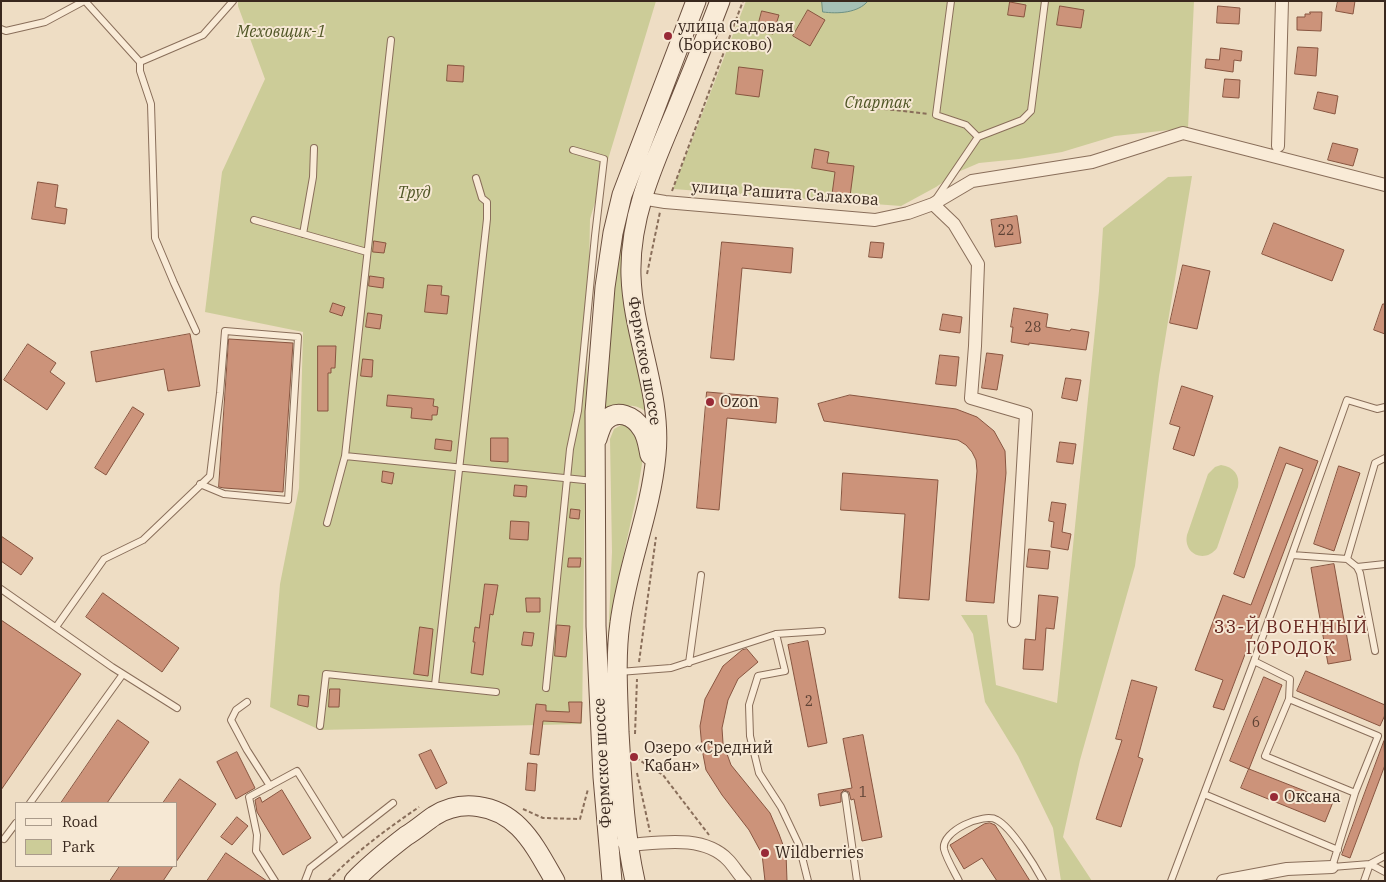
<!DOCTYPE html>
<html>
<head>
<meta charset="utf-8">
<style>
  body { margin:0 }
  #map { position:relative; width:1386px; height:882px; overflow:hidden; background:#eeddc4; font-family:"IBM Plex Serif",serif }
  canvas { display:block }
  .frame { position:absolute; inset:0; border:2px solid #39281e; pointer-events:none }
  .legend { position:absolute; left:15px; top:802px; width:162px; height:65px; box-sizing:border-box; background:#f6e8d4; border:1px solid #aa9b8b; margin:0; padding:6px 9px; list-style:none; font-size:15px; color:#39281e }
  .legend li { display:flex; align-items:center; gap:10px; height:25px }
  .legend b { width:25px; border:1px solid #aa9b8b }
</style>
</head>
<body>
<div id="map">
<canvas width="1386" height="882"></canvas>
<div class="frame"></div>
<ul class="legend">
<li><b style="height:6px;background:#f9ebd7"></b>Road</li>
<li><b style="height:14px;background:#cccc98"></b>Park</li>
</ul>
</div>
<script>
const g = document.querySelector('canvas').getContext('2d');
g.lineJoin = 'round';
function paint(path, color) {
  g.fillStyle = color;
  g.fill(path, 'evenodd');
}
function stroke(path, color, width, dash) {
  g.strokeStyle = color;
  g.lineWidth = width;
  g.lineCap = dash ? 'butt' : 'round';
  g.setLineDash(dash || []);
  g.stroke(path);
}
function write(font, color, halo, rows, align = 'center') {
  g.font = font + ' "IBM Plex Serif",serif';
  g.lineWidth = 4;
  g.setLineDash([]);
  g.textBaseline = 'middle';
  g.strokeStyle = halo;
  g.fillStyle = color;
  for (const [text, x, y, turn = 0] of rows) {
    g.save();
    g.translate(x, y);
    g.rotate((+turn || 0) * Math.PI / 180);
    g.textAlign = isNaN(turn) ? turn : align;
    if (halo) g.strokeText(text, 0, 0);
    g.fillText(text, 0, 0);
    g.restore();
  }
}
paint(new Path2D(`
  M238,1H656L590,219L585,476L580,480L585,485L582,724L320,730L270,707L280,584L299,488L303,332L205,312L222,172L265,79L238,6Z
  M746,1H1194L1188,128L1115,136L1062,152L1019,159L979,163L958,172L936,187L901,206L673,189Z
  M1192,176L1159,376L1135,566L1080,760L1063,837L1092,881H1061L1053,828L1018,756L985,702L973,634L961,615H987L996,685L1057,703L1099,291L1103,228L1168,177Z
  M629,205L632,206L649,414C632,399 620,407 603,416V400L620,235Z
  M625,423L634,426L643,444L642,464L637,494L616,589L609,667L607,664L612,552L610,439L614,429Z
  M1221,465C1234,467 1240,475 1238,487L1217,548C1205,564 1183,554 1187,535L1208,474L1215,467Z`), '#cccc98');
const water = new Path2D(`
  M822,1H868C858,13 838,14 823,12Z`);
paint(water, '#a6c1b6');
stroke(water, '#6d9083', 1);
const building = new Path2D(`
  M1338,1H1355L1353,14L1336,11Z
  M1010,2L1026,5L1024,17L1008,15Z
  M1060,6L1084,10L1081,28L1057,25Z
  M1218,6L1240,8L1239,24L1217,23Z
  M808,10L825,20L810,46L793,36Z
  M762,11L779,15L773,34L757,30Z
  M1310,12H1322L1321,31L1297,30V17H1305V14H1310Z
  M1298,47L1318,48L1316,76L1295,74Z
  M1221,48L1242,51L1241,61L1234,60L1233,72L1205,68L1206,59L1219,60Z
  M448,65L464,66L463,82L447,81Z
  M739,67L763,70L759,97L736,94Z
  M1225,79L1240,80L1239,98L1223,97Z
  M1318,92L1338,96L1335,114L1314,109Z
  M1333,143L1358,149L1353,166L1328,160Z
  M815,149L829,152L827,163L854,166L849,204L831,202L835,172L812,168Z
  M38,182L58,185L55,207L67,209L65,224L32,219Z
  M1017,216L1021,243L995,247L991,220Z
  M1274,223L1344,250L1332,281L1262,254Z
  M374,241L386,243L384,253L373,252Z
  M722,242L793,248L791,273L742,268L734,360L711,358Z
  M871,242L884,243L882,258L869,257Z
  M1183,265L1210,271L1197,329L1170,323Z
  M370,276L384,278L383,288L369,286Z
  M428,285L442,286L441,295L449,296L447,314L425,312Z
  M333,303L345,307L342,316L330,312Z
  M1383,304H1385V334L1374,330Z
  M1014,308L1048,314L1046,327L1070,331L1071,329L1089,332L1086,350L1029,343V345L1011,342L1013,327H1011Z
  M368,313L382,315L380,329L366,327Z
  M943,314L962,317L960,333L940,330Z
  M190,334L200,386L168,391L164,369L96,382L91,352Z
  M229,339L293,343L283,492L224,488L219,487Z
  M28,344L56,363L50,372L65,383L47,410L4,380Z
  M318,346H336L335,368H331V373H328V411H318Z
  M987,353L1003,355L997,390L982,388Z
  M940,355L959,357L956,386L936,384Z
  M363,359L373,360L372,377L361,376Z
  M1066,378L1081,380L1077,401L1062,398Z
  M1182,386L1213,396L1194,456L1173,449L1180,427L1170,424Z
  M707,392L778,398L776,423L727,418L719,510L697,508Z
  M388,395L434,399L433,406L438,407L437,415H432V420L411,418L412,408L387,406Z
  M850,395L956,409L977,417L994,431L1005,451L1006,473L994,603L966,601L977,471L976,460L972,452L966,445L958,440L824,421L818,404Z
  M133,407L144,414L106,475L95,468Z
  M491,438H508V462L491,461Z
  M436,439L452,441L451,451L435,449Z
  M1060,442L1076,444L1073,464L1057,462Z
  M1280,447L1318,461L1224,710L1213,707L1223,680L1195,670L1223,595L1251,605L1303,469L1286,463L1244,578L1234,574Z
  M1339,466L1360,473L1334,551L1314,544Z
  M383,471L394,473L392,484L382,482Z
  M843,473L938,480L929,600L899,598L905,514L841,510Z
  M515,485L527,486L526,497L514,496Z
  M1052,502L1066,504L1062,532L1071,534L1068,550L1051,547L1054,522L1049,521Z
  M571,509L580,510L579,519L570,518Z
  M511,521L529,522L528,540L510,539Z
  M1,536L33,558L21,575L1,561Z
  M1029,549L1050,551L1048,569L1027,567Z
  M569,558H581L580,567H568Z
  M1334,564L1351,660L1328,664L1311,568Z
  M485,584L498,585L493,615L490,614L483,675L471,673L475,642H473L475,627L479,628Z
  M103,593L179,648L162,672L86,617Z
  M1039,595L1058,597L1054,629L1046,628L1043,670L1023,669L1025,639L1035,640Z
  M526,598H540V612H527Z
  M1,620L81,674L1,790Z
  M557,625L570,626L566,657L555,656Z
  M420,627L433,629L428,676L414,674Z
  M524,632L534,633L532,646L522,645Z
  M808,641L827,743L808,747L788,645Z
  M747,649L758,662L738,679L728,700L722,728L723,743L731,765L770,813L779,834L786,853L787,881H765L762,854L749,830L722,795L706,770L702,749L700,726L705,699L723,666L742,650Z
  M1306,671L1385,705V715L1380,726L1297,691Z
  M1264,677L1282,685L1249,769L1230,761Z
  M1132,680L1157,687L1138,757L1143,759L1121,827L1096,819L1122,740L1116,739Z
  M330,689H340L339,707H329Z
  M299,695L309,696L308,707L298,705Z
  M569,702H582L581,723L543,721L539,755L530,754L536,704L546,705V711L569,712Z
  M118,720L149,742L107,803H61Z
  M863,735L882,837L862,841L854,799L851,800L849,792L844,790L841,793V802L820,806L818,794L852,788L843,739Z
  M1384,741L1385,765L1350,858L1342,855Z
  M431,750L447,783L436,789L419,755Z
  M237,752L255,788L236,799L217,762Z
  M528,763L537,764L535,791L526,790Z
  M1249,769L1333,802L1325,822L1241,788Z
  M180,779L216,804L176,862V803H163Z
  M282,790L311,838L283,855L257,812L255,800L260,797L262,802Z
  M237,817L248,826L232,845L221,837Z
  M990,823L995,825L1030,881H997L982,858L964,869L950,845L984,824Z
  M226,853L267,881H207Z
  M120,866H173L163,881H110Z`);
paint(building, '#cc937a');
stroke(building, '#885540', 1);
const lane = new Path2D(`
  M85,1L140,62L203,35L233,1
  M951,1L936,115L966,125L978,137
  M1,29L6,31L45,22L84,1
  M140,62V71L151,104L155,238L174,283L196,331
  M936,199L978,137L1022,120L1031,111L1045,1
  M254,220L367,252
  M303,234L313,177L314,148
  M345,456L594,481
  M327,523L345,456L391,40
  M1292,555L1347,559L1375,463L1385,458
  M1347,559L1357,567L1360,573L1375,651
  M1357,567L1385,564
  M1,589L112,667L177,708
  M56,627L104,559L143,540L210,476L220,393L225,331L298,337L288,500L224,494L200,484
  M776,634L785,671L758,676L749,705L750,736L759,773L781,807L799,845L808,881
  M1254,661L1290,679L1289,699L1265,756L1355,793L1378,736L1289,699
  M689,663L701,575
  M619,672L671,668L776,634L822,631
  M435,685L487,219V202L482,198L476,178
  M546,688L570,449L578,411L595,236L604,159L573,150
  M247,702L236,710L231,720L247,750L270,786
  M320,726L326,674L496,692
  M1355,793L1332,867L1370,864L1385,856
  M1204,794L1338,850
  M845,795L857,881
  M30,803L123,674
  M4,839L16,823
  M1370,864L1385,872
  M275,881L256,851L257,835L249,797L297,771L342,843
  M305,881L310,868L393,803
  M959,881C955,873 946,858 944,849C941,831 984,812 997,820C1012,828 1035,866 1043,881
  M1171,881L1254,661L1347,400L1377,409L1385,407
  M1364,881L1370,864`);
const street = new Path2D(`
  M1278,146L1282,1
  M641,198L665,202L875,220L908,213L933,204L972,181L1092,162L1183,133L1385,185
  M933,204L954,224L978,264L975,346L971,398L1026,414L1014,621
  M623,842L628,845C659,843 703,834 728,860C734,866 738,874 745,881
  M1223,881L1287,869L1332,867`);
const secondary = new Path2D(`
  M597,439C599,433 601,425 605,421C617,408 634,416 642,429C647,436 648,446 650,455
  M354,881C371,863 387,851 406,836C416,830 425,822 434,816C461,799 496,804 519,827C534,842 544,862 555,881
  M612,881L603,777L596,626L595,412L605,287L613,233L622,195L696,1
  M635,881C624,832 622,782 619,732C618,698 615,657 620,623C627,566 651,512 656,455C662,394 633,336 631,276C629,217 654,163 676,111C691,74 706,38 720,1`);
stroke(lane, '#896e5a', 8);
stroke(street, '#896e5a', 14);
stroke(secondary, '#6b4f3e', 21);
stroke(new Path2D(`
  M858,106L929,114
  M672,191L743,1
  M647,274L660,212
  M639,662L656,537
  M635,734L637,679
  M636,758L663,775L709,835
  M637,773L650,832
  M523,809L543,818L580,819L588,789
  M328,881C355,852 387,829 419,807`), '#896e5a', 2, [4, 2.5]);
stroke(lane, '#f9ebd7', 6);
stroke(street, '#f9ebd7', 12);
stroke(secondary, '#f9ebd7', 19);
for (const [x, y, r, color] of [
  [668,36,5,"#982a37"],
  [710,402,5,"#982a37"],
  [634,757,5,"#982a37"],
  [1274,797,5,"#982a37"],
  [765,853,5,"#982a37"]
]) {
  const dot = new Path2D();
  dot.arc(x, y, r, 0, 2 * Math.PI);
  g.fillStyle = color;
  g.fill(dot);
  stroke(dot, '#f6e8d4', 2);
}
write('14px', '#5e4335', null, [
  ["22",1006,231],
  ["28",1033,328],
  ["2",809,702],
  ["6",1256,723],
  ["1",863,793]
]);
write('16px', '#39281e', '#f6e8d4', [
  ["улица Садовая",678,27],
  ["(Борисково)",678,45],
  ["Ozon",720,402],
  ["Озеро «Средний",644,748],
  ["Кабан»",644,766],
  ["Оксана",1284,797],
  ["Wildberries",775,853]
], 'left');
write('italic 16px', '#4f5525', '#f6e8d4', [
  ["Меховщик-1",281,32],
  ["Спартак",878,103],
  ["Труд",414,193]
]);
write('16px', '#39281e', '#f6e8d4', [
  ["улица Рашита Салахова",785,194,4],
  ["Фермское шоссе",644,361,80],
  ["Фермское шоссе",603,763,-93]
]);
g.letterSpacing = '1px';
write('18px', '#66251e', '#f6e8d4', [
  ["33-Й ВОЕННЫЙ",1291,628],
  ["ГОРОДОК",1291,649]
]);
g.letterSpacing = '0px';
</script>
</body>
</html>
